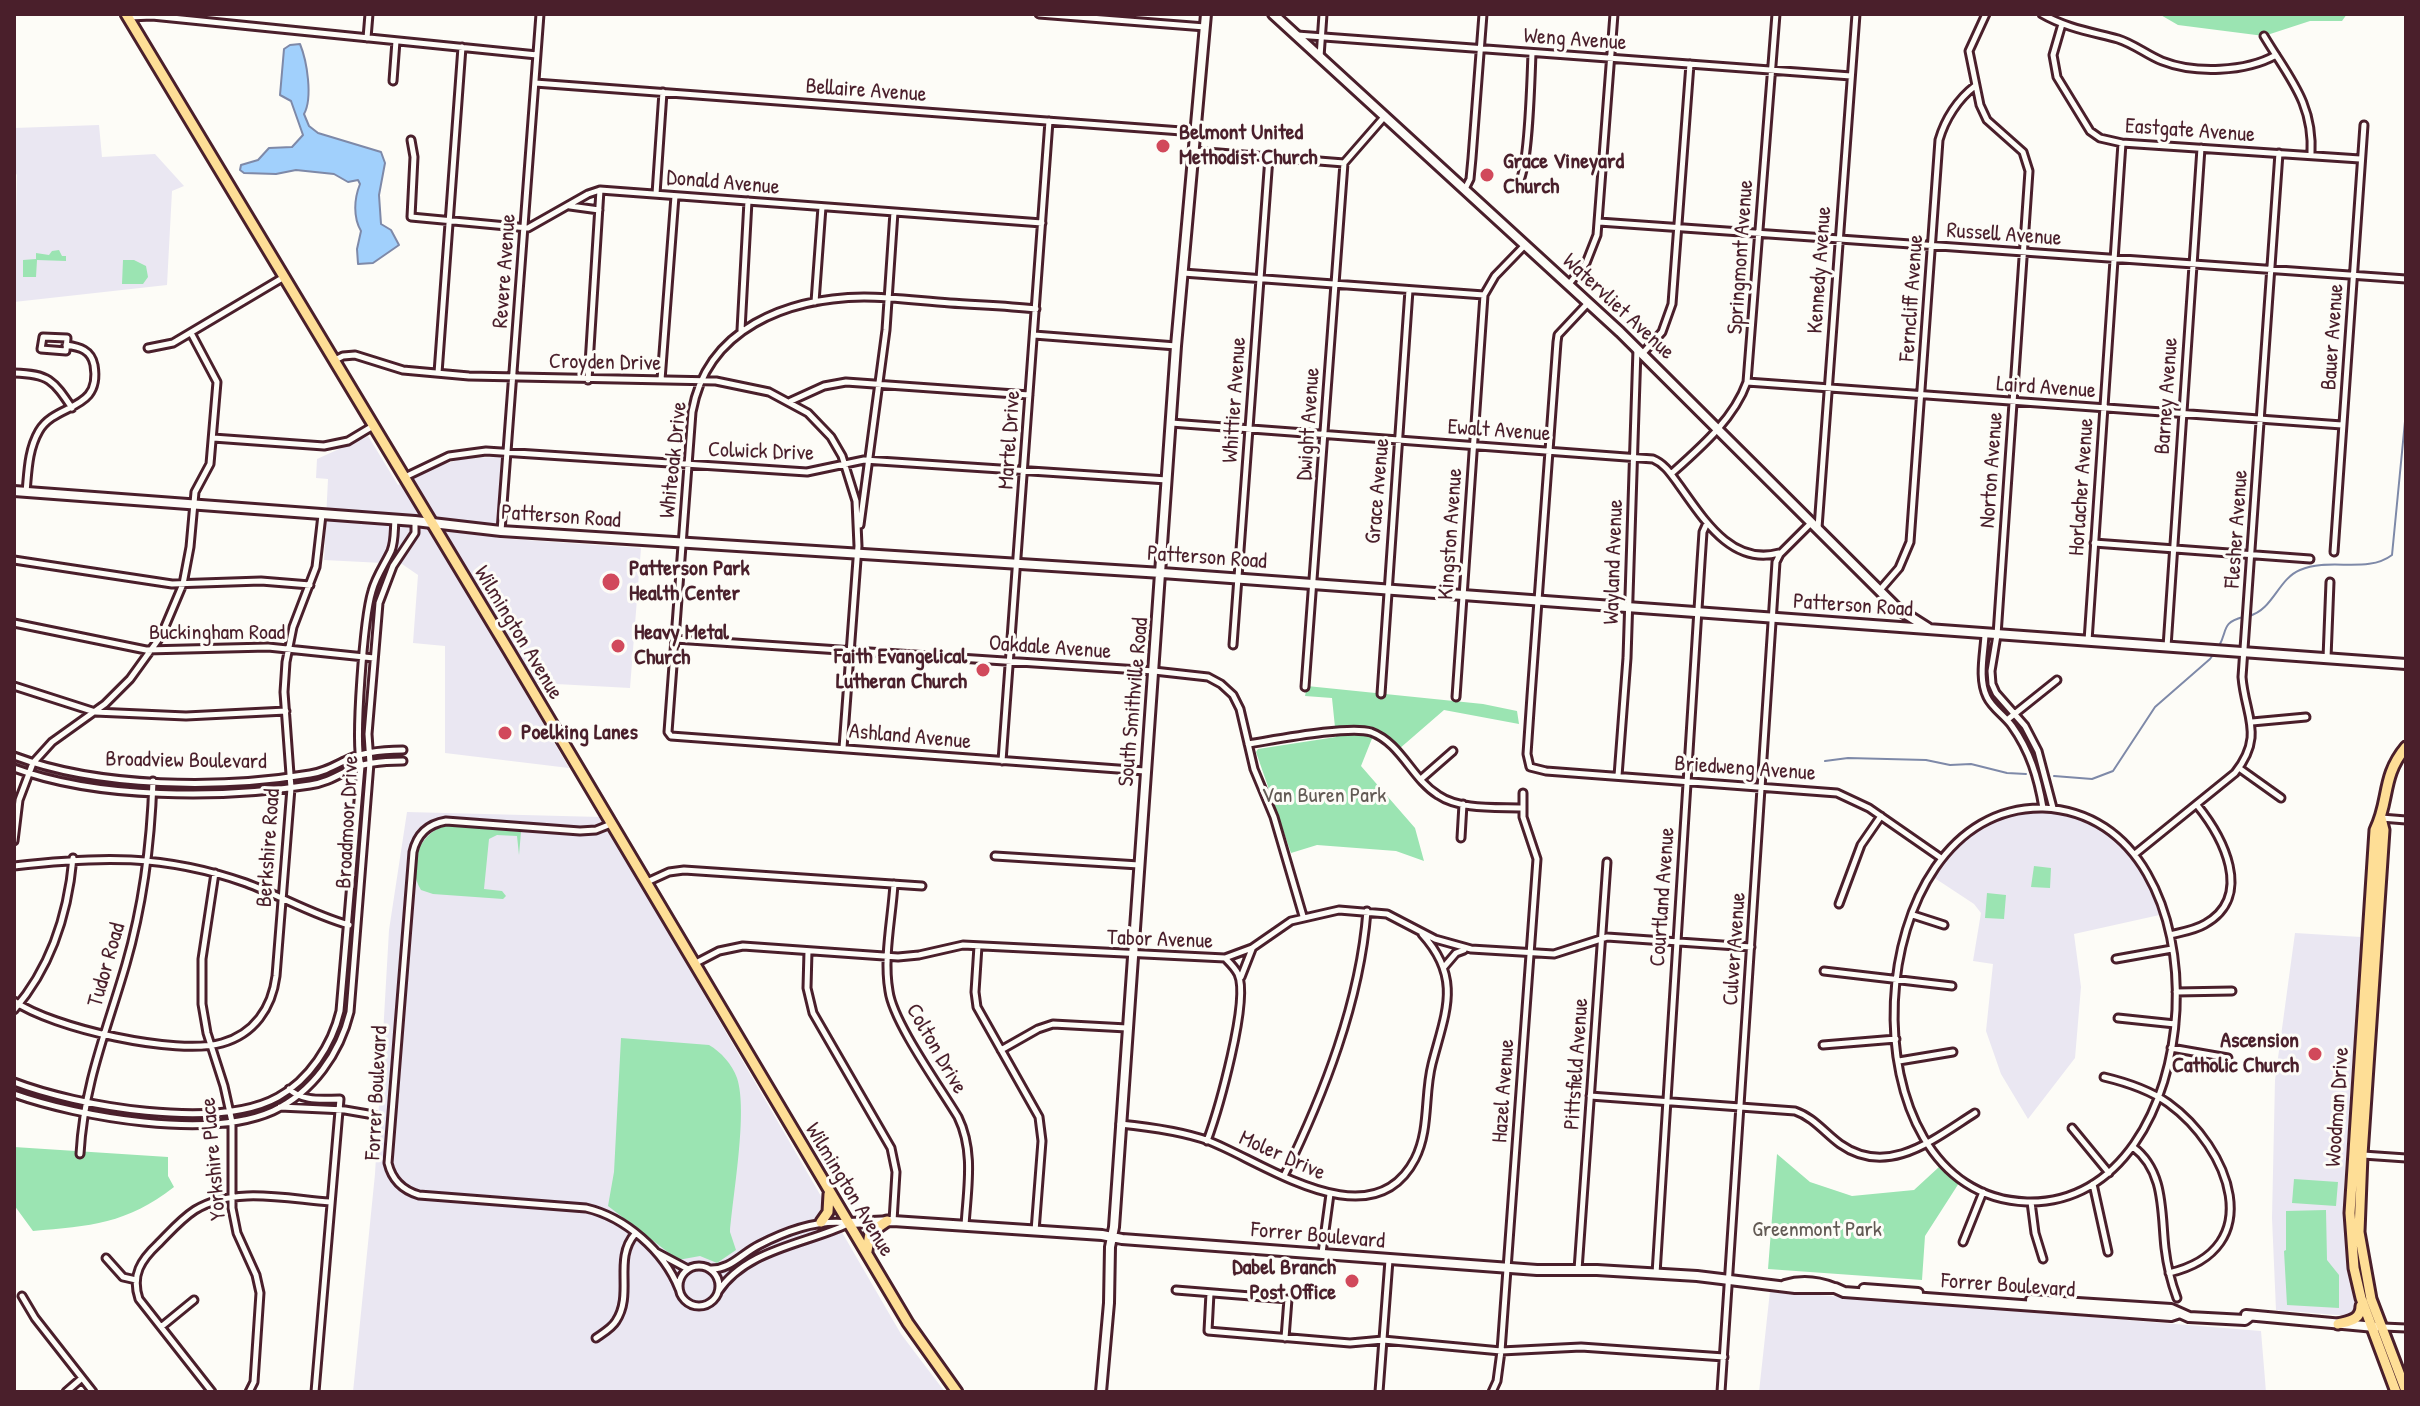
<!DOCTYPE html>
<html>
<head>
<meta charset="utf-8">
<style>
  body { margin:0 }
  #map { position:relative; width:2420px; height:1406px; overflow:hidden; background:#fdfcf7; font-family:"Patrick Hand",sans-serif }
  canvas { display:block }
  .frame { position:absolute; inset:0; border:16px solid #4a1f2b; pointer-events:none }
</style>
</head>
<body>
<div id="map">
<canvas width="2420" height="1406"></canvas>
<div class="frame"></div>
</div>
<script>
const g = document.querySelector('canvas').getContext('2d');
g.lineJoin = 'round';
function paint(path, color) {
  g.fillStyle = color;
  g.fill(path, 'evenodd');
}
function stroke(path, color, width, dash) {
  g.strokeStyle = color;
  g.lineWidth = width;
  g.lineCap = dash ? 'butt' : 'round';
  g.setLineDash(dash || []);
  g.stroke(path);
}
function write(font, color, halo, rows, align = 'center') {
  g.font = font + ' "Patrick Hand",sans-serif';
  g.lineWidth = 6;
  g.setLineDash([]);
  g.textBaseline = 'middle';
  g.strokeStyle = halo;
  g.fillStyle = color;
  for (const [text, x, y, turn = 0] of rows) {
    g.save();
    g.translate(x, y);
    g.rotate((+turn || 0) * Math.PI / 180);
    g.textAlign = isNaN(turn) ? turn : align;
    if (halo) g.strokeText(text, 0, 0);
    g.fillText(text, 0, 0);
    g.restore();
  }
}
paint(new Path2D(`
  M99,125L102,157L155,154L184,186L172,191L167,285L14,302L17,175L14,170V128Z
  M368,436L398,485L426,470L464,458L501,457L496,538L641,548L630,688L519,682L569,768L445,753V646L413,643L418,575L402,564L324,560L328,479L316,478L317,459Z
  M2037,808L2072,813L2099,823L2115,834L2139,859L2151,879L2164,914L2074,934L2081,987L2075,1058L2028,1119L2001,1074L1986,1031L1993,964L1973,961L1981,913L1974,904L1930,875L1948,849L1981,823L2006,813Z
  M407,812L601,817L901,1334L945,1392H353L375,1174L389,930Z
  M2295,933L2361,937L2344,1191L2346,1251L2357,1309L2349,1316L2276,1310L2272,1218L2275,1080Z
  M1770,1291L2261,1331L2266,1392H1759Z`), '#eae7f2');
paint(new Path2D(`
  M2159,14H2347L2342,21H2310L2264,36L2178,25Z
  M59,250L62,256H66V261L37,260L36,277H23V260L36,259V253L49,255L52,251Z
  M123,260H134L146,266L148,277L143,284H122Z
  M1307,686L1483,704L1517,711L1519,724L1444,710L1399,749L1387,738L1375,731L1361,766L1415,828L1424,861L1396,851L1317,845L1291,853L1256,752L1258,749L1336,737L1332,698L1305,696Z
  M445,825L521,832L519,855L517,836L497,835L489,839L484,889L502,891L506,896L503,899L433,894L421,890C406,865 419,835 445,825Z
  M2034,866L2051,868L2050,888L2031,887Z
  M1987,893L2006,895L2004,919L1985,918Z
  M621,1038L709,1045C721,1052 732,1064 737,1078C748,1111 733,1194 730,1232L736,1250L717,1263L700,1256L678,1260L608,1206L614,1172Z
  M14,1147L168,1157V1176L174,1187C127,1224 90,1226 33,1231L14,1205Z
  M1777,1154L1810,1182L1852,1196L1914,1190L1939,1167L1959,1183L1925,1236L1922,1280L1768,1269Z
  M2294,1179L2338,1182L2336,1206L2292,1203Z
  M2326,1210L2327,1260L2339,1275V1308L2287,1305L2284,1251L2286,1250V1211Z`), '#9be4b2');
const water = new Path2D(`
  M300,44C307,61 313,98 304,114L309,126L318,133L381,152L385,163L379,195L381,224L391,230L399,245L373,263L358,264L357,249L361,231C353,217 354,199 360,184L358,180L348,182L334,174L296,170L276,174L244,173L240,170L241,165L258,160L269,148L292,147L303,135L291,101L280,95L284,49L290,45Z`);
paint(water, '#a1d0fc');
stroke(water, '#7e89a8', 2);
stroke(new Path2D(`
  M2249,616C2273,610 2278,579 2300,570C2330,557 2367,574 2392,555L2406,411
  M2219,646C2228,630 2221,623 2243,617
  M1825,761L1848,758L1926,760L1950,765L1971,764L2007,773L2026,774
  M2054,776L2092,779L2113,771L2155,707L2210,659L2215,652`), '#7e89a8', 2);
const street = new Path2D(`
  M1039,14L1205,27
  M1986,14L1969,51L1980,105L1987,120L2023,152L2029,171L1997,635L1991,671L1992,684L1996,693L2025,726L2038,751L2053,808
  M2042,14C2066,28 2092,32 2118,39C2134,44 2147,55 2162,61C2195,74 2246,72 2276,55
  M129,17L152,16L537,55
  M2062,24L2053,55L2057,77L2090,131L2100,138L2122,143L2360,159
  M1297,35L1851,76
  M2264,36C2289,78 2314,103 2311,155
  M367,38L369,14
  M1320,57L1323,14
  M393,81L396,41
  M535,83L1195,132
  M411,140L414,157L411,217L528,228L588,194L600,190L1042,223
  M1194,151L1344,163L1385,116
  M1519,182C1529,166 1531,77 1532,53
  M1465,189L1470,179L1472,158L1483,14
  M656,194L663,92
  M570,206L599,210
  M1599,222L2406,279
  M1183,273L1484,295
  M1569,284L1586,263L1597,235L1614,14
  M815,302L822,207
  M1588,303L1558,335L1557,342L1531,696L1527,754L1530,767L1546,771L1837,793L1869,808L1941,858
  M1036,309C1007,306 978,305 950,303C921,301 893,297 864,297C787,298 707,328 692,412L668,732L671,736L1145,771
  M741,330L748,201
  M1034,335L1176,346
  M43,337L67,338L66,351L41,349Z
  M148,348L173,343L284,277
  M1643,353L1662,332L1672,304L1690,64
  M335,360L343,356L355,355L403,370L469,376L716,381L769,392L808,413L831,437L842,456L856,501L858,546L843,748
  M14,373C49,374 53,380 72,408
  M438,373L462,47
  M588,380L600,190
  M661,380L675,196
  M1747,382L2342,425
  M791,401L824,386L846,382L1029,395
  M1171,423L1653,459C1665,464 1671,474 1679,485C1703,518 1731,566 1779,553
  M213,438L324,446L348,441L373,426
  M1671,474C1700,448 1734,419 1747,382L1776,14
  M405,477L449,456L486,451L807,472L864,460L1167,480
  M26,492C28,472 28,450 39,431C56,402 102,412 94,365C91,350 80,347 66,345
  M860,525L886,330L894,212
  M1818,528L1856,14
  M501,531L540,14
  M2094,543L2310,559
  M2334,552L2364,125
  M14,560L172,584L261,581L310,585
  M1880,590L1899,568L1910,542L1939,140C1945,119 1958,99 1975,86
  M14,623L146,650L268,647L374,658
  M1985,635C1984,654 1978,679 1987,697C1992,708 2005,716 2012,726C2030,751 2038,778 2043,808
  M675,639L1154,671L1208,677L1221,684L1233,695L1240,709L1254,769L1274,817L1303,916
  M2088,641L2122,143
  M1233,645L1269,157
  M2167,647L2201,148
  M2327,658L2330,582
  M14,686L95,712L186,716L286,711
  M1305,687L1344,163
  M1381,694L1409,290
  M1456,697L1484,295L1495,276L1525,245
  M2007,720L2057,680
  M2252,722L2306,717
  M1248,744C1274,740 1349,725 1371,732C1401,743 1412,779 1438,795C1460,810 1496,807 1522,808
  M14,756C99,788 221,789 310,774C323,772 332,767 344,761C361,752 384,750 403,750
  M1002,761L1049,121
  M14,768C97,799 222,799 310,785C325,783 335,777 349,770C365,762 385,761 403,761
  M2239,768L2281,798
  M1618,776L1627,658L1637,349
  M1421,779L1453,751
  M2043,808C2234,816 2212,1207 2027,1202C1838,1196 1857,805 2043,808Z
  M2381,818L2406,820
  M611,824L596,830L580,831L446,821C428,824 417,834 413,852L388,1163C392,1180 402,1190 419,1195L586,1208C625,1217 664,1251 679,1289
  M1461,838L1463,804
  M14,841L19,800L33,763L52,742L105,704L130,679L161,636L183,584L190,547L195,492L210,464L217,382L191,333
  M2135,854L2235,773C2265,735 2245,716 2242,677L2279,153
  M995,856L1139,865
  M14,866C98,856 164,854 246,883C281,896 313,915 349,925
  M215,873L202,959V1004L207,1033L224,1086L232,1122V1208L237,1233L256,1275L260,1293L254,1382L249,1392
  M647,882L669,872L684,870L922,886
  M894,884C892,918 883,957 889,991C893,1022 940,1087 958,1117C975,1152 967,1190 965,1226
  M1839,904L1861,845L1881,816
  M1913,915L1944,925
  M2170,935C2182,932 2195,930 2205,924C2255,896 2222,836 2197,805
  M978,946L975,992L977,1007L1039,1117L1042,1141L1035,1231
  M808,951L807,988L813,1013L891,1148L896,1172L893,1221
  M2116,959L2172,949
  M694,964L719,951L743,946L898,957L919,955L963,945L1225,958L1252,948L1291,921L1339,910L1387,914L1435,939L1471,949L1554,954L1607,937L1751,947
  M1444,967L1456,953L1464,950
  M1824,971L1952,986
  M1241,977L1252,949
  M2176,992L2232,991
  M14,1001C52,1028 177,1056 222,1043C254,1034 272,1008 276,976L291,788L284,692L286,662L293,627L316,567L322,515
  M14,1010C51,967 68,914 73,858
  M2118,1018L2175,1024
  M1823,1045L1896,1039
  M2171,1048L2228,1058
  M1001,1050L1038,1029L1053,1024L1127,1028
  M1899,1061L1953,1052
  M2104,1077C2125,1082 2151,1091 2168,1103C2229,1147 2270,1249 2169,1273
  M14,1082C76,1106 217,1131 278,1097C309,1080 332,1045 340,1011L361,766C354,742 364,617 372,591C376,576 385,564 391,551C395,541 394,530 395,520
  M289,1089C303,1102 322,1099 340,1099L315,1392
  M14,1094C79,1117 209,1140 273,1111C313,1092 340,1053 350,1012L370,763L368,734L379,603L393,566L415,533V521
  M1590,1096L1795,1111C1813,1117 1825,1133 1840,1144C1888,1178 1934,1139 1975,1113
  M280,1107L345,1110L374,1115
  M1120,1124C1150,1127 1181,1131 1209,1141C1265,1163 1372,1242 1415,1159C1430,1130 1424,1095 1432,1064C1445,1013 1463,979 1422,934
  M2072,1128L2109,1173
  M1207,1141C1218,1111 1250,1000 1238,974C1235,968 1230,963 1226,959
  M2133,1147C2165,1171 2161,1212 2165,1248C2167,1265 2171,1282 2177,1298
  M80,1154C84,1083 107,1030 126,964C143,905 151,842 153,781
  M2363,1155L2406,1158
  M1284,1176C1324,1094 1360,1002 1367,911
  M2093,1184L2108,1252
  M2031,1202L2035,1233L2043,1259
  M1963,1242L1983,1192
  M656,1252L688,1269
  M1322,1253L1330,1194
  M106,1258L123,1277L136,1280
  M679 1286a20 20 0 1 1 40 0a20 20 0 1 1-40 0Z
  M710,1269C730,1270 741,1254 759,1245C786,1231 817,1219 848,1223
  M1578,1270L1607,862
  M1656,1274L1701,562L1703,532L1707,523
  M1176,1290L1288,1299L1285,1338
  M718,1292C746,1249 806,1244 848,1224
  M1210,1293L1208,1331L1350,1343L1383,1340L1501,1351L1581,1347L1724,1357
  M22,1296L35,1318L93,1392
  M161,1327L194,1300
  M2383,1327L2406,1328
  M596,1338C603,1333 612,1328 616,1321C634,1294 613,1259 635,1234
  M66,1392L82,1378
  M212,1392L139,1299C131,1275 141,1260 158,1244C170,1232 181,1219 195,1210C234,1186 287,1199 330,1202
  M1379,1392L1389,1260
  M1492,1392L1497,1381L1501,1351L1537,859L1523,817V793
  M1721,1392L1776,562L1780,554L1811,523`);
const secondary = new Path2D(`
  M1273,14L1620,332L1898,609L1928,628
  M14,491L415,521L501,531L1162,573L2406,664
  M849,1223L893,1221L1102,1235L1122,1239L1537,1270H1597L1697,1276L1795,1288H1835L1844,1292L2171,1316L2180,1313L2189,1317L2245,1320L2249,1317
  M1785,1285C1801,1280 1819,1282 1834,1288
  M1864,1289L1918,1293
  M2031,1300L2171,1309L2180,1313
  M2246,1315L2375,1327
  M1101,1392L1109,1303L1110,1247L1114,1227L1176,346L1206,14`);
const primary = new Path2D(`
  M126,14L509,651L908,1323L957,1392
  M2381,818L2384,830L2362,1155L2359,1232L2371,1299L2406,1391
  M821,1222L828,1212L829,1194
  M867,1251L870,1233L887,1221
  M2338,1324C2349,1321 2361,1320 2361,1306
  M2396,1392L2361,1298L2354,1268L2350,1213L2375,830C2390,800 2381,777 2406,747`);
stroke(street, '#4a1f2b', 11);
stroke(secondary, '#4a1f2b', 14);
stroke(primary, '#4a1f2b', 15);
stroke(street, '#fdfcf7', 5);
stroke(secondary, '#fdfcf7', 8);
stroke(primary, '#fede96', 9);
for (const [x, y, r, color] of [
  [1163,146,8,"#d1495b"],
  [1487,175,8,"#d1495b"],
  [611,582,10,"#d1495b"],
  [618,646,8,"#d1495b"],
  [983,670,8,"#d1495b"],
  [505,733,8,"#d1495b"],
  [2315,1054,8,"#d1495b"],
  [1352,1281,8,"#d1495b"]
]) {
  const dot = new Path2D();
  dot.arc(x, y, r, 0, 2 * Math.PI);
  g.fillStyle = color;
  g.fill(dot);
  stroke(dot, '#fdfcf7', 3);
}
write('22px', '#4a1f2b', '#fdfcf7', [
  ["Weng Avenue",1575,40,4],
  ["Bellaire Avenue",866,91,4],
  ["Eastgate Avenue",2190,131,4],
  ["Donald Avenue",723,183,5],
  ["Russell Avenue",2004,235,4],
  ["Springmont Avenue",1741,257,-86],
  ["Kennedy Avenue",1820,270,-86],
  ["Revere Avenue",505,271,-86],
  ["Ferncliff Avenue",1912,298,-86],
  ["Watervliet Avenue",1618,307,43],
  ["Bauer Avenue",2333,337,-86],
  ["Croyden Drive",605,363,1],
  ["Laird Avenue",2046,388,4],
  ["Barney Avenue",2167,396,-86],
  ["Whittier Avenue",1235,400,-86],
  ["Dwight Avenue",1309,424,-86],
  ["Ewalt Avenue",1499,431,4],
  ["Martel Drive",1010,440,-86],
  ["Colwick Drive",761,452,2],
  ["Whiteoak Drive",674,460,-84],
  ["Norton Avenue",1992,470,-86],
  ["Horlacher Avenue",2082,487,-86],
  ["Grace Avenue",1378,491,-85],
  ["Patterson Road",561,517,4],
  ["Flesher Avenue",2237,529,-86],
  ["Kingston Avenue",1451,534,-86],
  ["Patterson Road",1207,558,4],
  ["Wayland Avenue",1614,562,-88],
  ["Patterson Road",1853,606,4],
  ["Buckingham Road",217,633],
  ["Wilmington Avenue",518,633,59],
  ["Oakdale Avenue",1050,648,4],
  ["South Smithville Road",1134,702,-85],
  ["Ashland Avenue",910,737,5],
  ["Broadview Boulevard",186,761,1],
  ["Briedweng Avenue",1745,769,4],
  ["Broadmoor Drive",348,822,-87],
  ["Berkshire Road",269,848,-86],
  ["Courtland Avenue",1663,897,-86],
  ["Tabor Avenue",1160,940,2],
  ["Culver Avenue",1735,949,-86],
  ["Tudor Road",107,965,-74],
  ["Colton Drive",936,1049,60],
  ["Pittsfield Avenue",1577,1064,-86],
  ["Hazel Avenue",1504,1091,-86],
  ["Forrer Boulevard",377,1093,-87],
  ["Woodman Drive",2338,1107,-86],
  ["Moler Drive",1282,1156,24],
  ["Yorkshire Place",214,1159,-95],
  ["Wilmington Avenue",849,1190,59],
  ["Forrer Boulevard",1318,1236,5],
  ["Forrer Boulevard",2008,1286,4]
]);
write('bold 22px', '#4a1f2b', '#fdfcf7', [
  ["Belmont United",1179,133],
  ["Methodist Church",1179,158],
  ["Grace Vineyard",1503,162],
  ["Church",1503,187],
  ["Patterson Park",629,569],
  ["Health Center",629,594],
  ["Heavy Metal",634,633],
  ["Church",634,658],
  ["Faith Evangelical",967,657,"right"],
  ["Lutheran Church",967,682,"right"],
  ["Poelking Lanes",521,733],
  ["Ascension",2299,1041,"right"],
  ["Catholic Church",2299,1066,"right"],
  ["Dabel Branch",1336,1268,"right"],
  ["Post Office",1336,1293,"right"]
], 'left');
write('22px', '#625a54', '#fdfcf7', [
  ["Van Buren Park",1324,796],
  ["Greenmont Park",1817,1230]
]);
</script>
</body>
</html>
